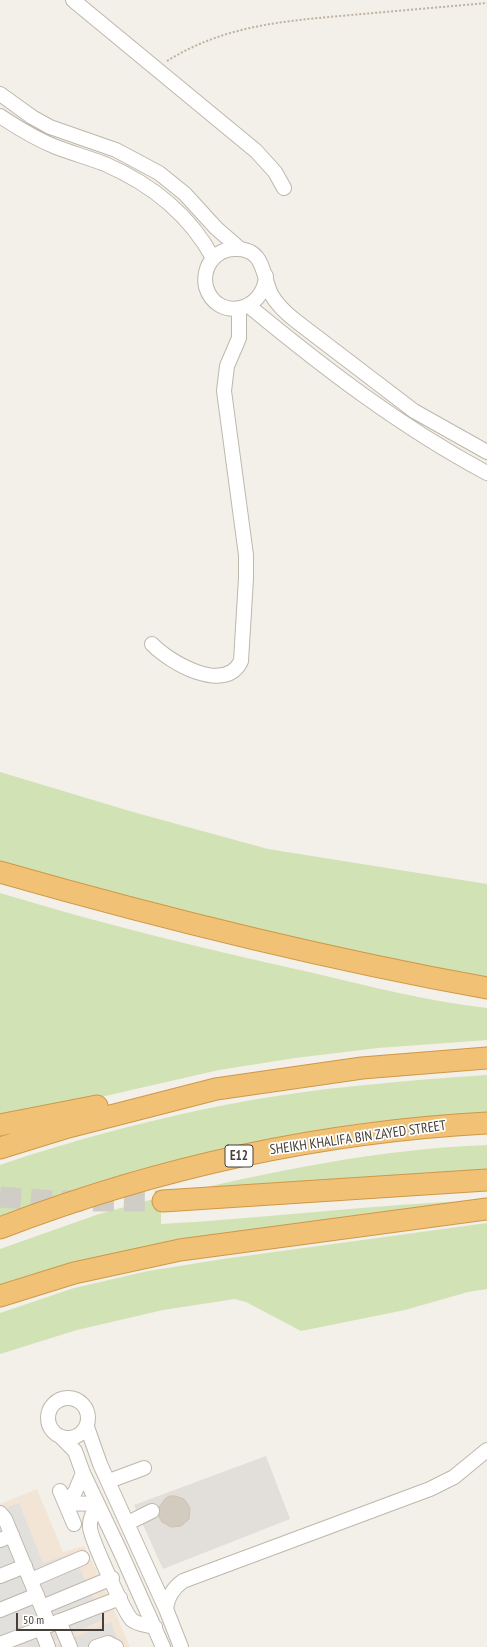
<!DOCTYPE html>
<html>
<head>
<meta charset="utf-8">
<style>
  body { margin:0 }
  #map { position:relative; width:487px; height:1647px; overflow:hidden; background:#f3efe9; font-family:"PT Sans Narrow",sans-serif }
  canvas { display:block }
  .scale { position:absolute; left:16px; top:1613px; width:88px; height:18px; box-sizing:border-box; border:2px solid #464038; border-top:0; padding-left:5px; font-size:12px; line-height:14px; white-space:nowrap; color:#464038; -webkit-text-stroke:3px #fff; paint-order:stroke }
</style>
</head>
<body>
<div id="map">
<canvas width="487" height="1647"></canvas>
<div class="scale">50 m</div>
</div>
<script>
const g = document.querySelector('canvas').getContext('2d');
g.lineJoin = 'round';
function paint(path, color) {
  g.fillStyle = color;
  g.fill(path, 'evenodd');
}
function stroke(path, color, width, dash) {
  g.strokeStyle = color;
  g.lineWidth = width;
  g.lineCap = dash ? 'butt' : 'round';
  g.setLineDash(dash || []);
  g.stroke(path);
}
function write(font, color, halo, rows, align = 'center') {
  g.font = font + ' "PT Sans Narrow",sans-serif';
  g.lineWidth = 3.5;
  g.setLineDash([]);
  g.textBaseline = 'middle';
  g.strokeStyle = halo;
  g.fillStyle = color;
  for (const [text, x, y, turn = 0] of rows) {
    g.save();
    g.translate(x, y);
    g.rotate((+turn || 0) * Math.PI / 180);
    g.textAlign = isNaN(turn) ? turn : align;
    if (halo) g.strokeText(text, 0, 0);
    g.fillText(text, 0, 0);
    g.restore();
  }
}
paint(new Path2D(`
  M37,1489L63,1552L84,1546L102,1582L130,1647H0V1504Z`), '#f3e5d6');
paint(new Path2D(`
  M266,1456L290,1519L163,1569L134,1505Z`), '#e2deda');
paint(new Path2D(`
  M0,772L133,812L268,849L487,884V981L352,953L0,864Z
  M0,893C102,924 204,949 309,972C368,986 427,1001 487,1008V1040L378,1048L295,1058L219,1070L0,1120Z
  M487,1075V1112L362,1123L223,1149L91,1184L0,1216V1165C73,1140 149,1120 225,1105C311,1088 400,1081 487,1075Z
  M487,1145V1175L169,1196C273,1171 380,1149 487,1145Z
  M161,1197V1224C270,1218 378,1204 487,1200L0,1288V1249L99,1214Z
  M487,1223V1289L468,1292L405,1310L301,1331L246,1302L235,1299L163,1310L77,1330L0,1354V1313L74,1288L148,1271L223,1259Z`), '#d1e3b5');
paint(new Path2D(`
  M19,1503L43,1563L73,1553L103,1620L39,1647H0V1510Z
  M111,1622L120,1647H52Z`), '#e2e0dd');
const building = new Path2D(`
  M170,1496H175L184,1499L190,1508L189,1519L181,1526L171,1527L162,1522L159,1517V1507L165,1499Z`);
paint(building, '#d3cbbf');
stroke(building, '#cec2b3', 1);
stroke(new Path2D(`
  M0,1197L54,1201H163`), '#d0ccc6', 21, [21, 10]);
const minor = new Path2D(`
  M73,0L256,151L275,172L284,188
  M0,94L32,117L50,127L116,150L159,173L185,194L216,228L239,248
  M0,116C18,128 36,139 56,147C72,153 89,158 105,164C151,184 189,214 213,258
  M266,276C264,312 217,322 206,287C204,278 206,268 211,261C217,253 226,249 235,249C265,248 262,275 271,294C277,305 287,314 296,321L414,411L487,452
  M249,306C324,368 401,427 487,473
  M152,644C169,662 225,695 241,661L246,578V555L224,391L227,366L239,338V309
  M48 1418a20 20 0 1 1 40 0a20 20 0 1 1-40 0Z
  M87,1427L100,1464L166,1609L181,1647
  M62,1438L75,1451L83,1473L121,1553L163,1647
  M109,1481L144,1468
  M60,1491L74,1524
  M65,1503L75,1492L83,1473
  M65,1503L97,1504
  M97,1504C94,1512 89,1518 90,1527C90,1537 125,1614 132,1620C138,1625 148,1625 155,1627
  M0,1513L5,1519L49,1625
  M128,1523L152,1511
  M0,1540L12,1535
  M0,1576L25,1566
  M31,1580L82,1558
  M42,1607L112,1578
  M166,1609C168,1596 173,1588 183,1581L430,1489L454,1477L487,1450
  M0,1610L37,1595
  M59,1621L70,1647
  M41,1629L48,1647
  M0,1644L120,1598
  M96,1647L108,1643L116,1647`);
const highway = new Path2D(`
  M0,872C161,918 322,958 487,988
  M0,1125L97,1106
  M0,1148L68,1127L216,1089L362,1068L487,1058
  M163,1201L487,1180
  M0,1228C156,1168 320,1132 487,1123
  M0,1296L74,1273L180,1250L487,1209`);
stroke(minor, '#beb7ac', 16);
stroke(highway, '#d09746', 23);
stroke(new Path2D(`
  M167,61C225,25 284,21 351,15C396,11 442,7 487,3`), '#beb29f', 2, [2, 2]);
stroke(minor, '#fff', 14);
stroke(highway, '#f1c276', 21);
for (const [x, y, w] of [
  [239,1156,28]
]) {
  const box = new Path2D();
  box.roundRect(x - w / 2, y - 11, w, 22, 3);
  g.fillStyle = '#fff';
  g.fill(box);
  stroke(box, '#464038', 1);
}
write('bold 13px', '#464038', null, [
  ["E12",239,1156]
]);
write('14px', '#464038', '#fff', [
  ["SHEIKH KHALIFA BIN ZAYED STREET",358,1138,-8]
]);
</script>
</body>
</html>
